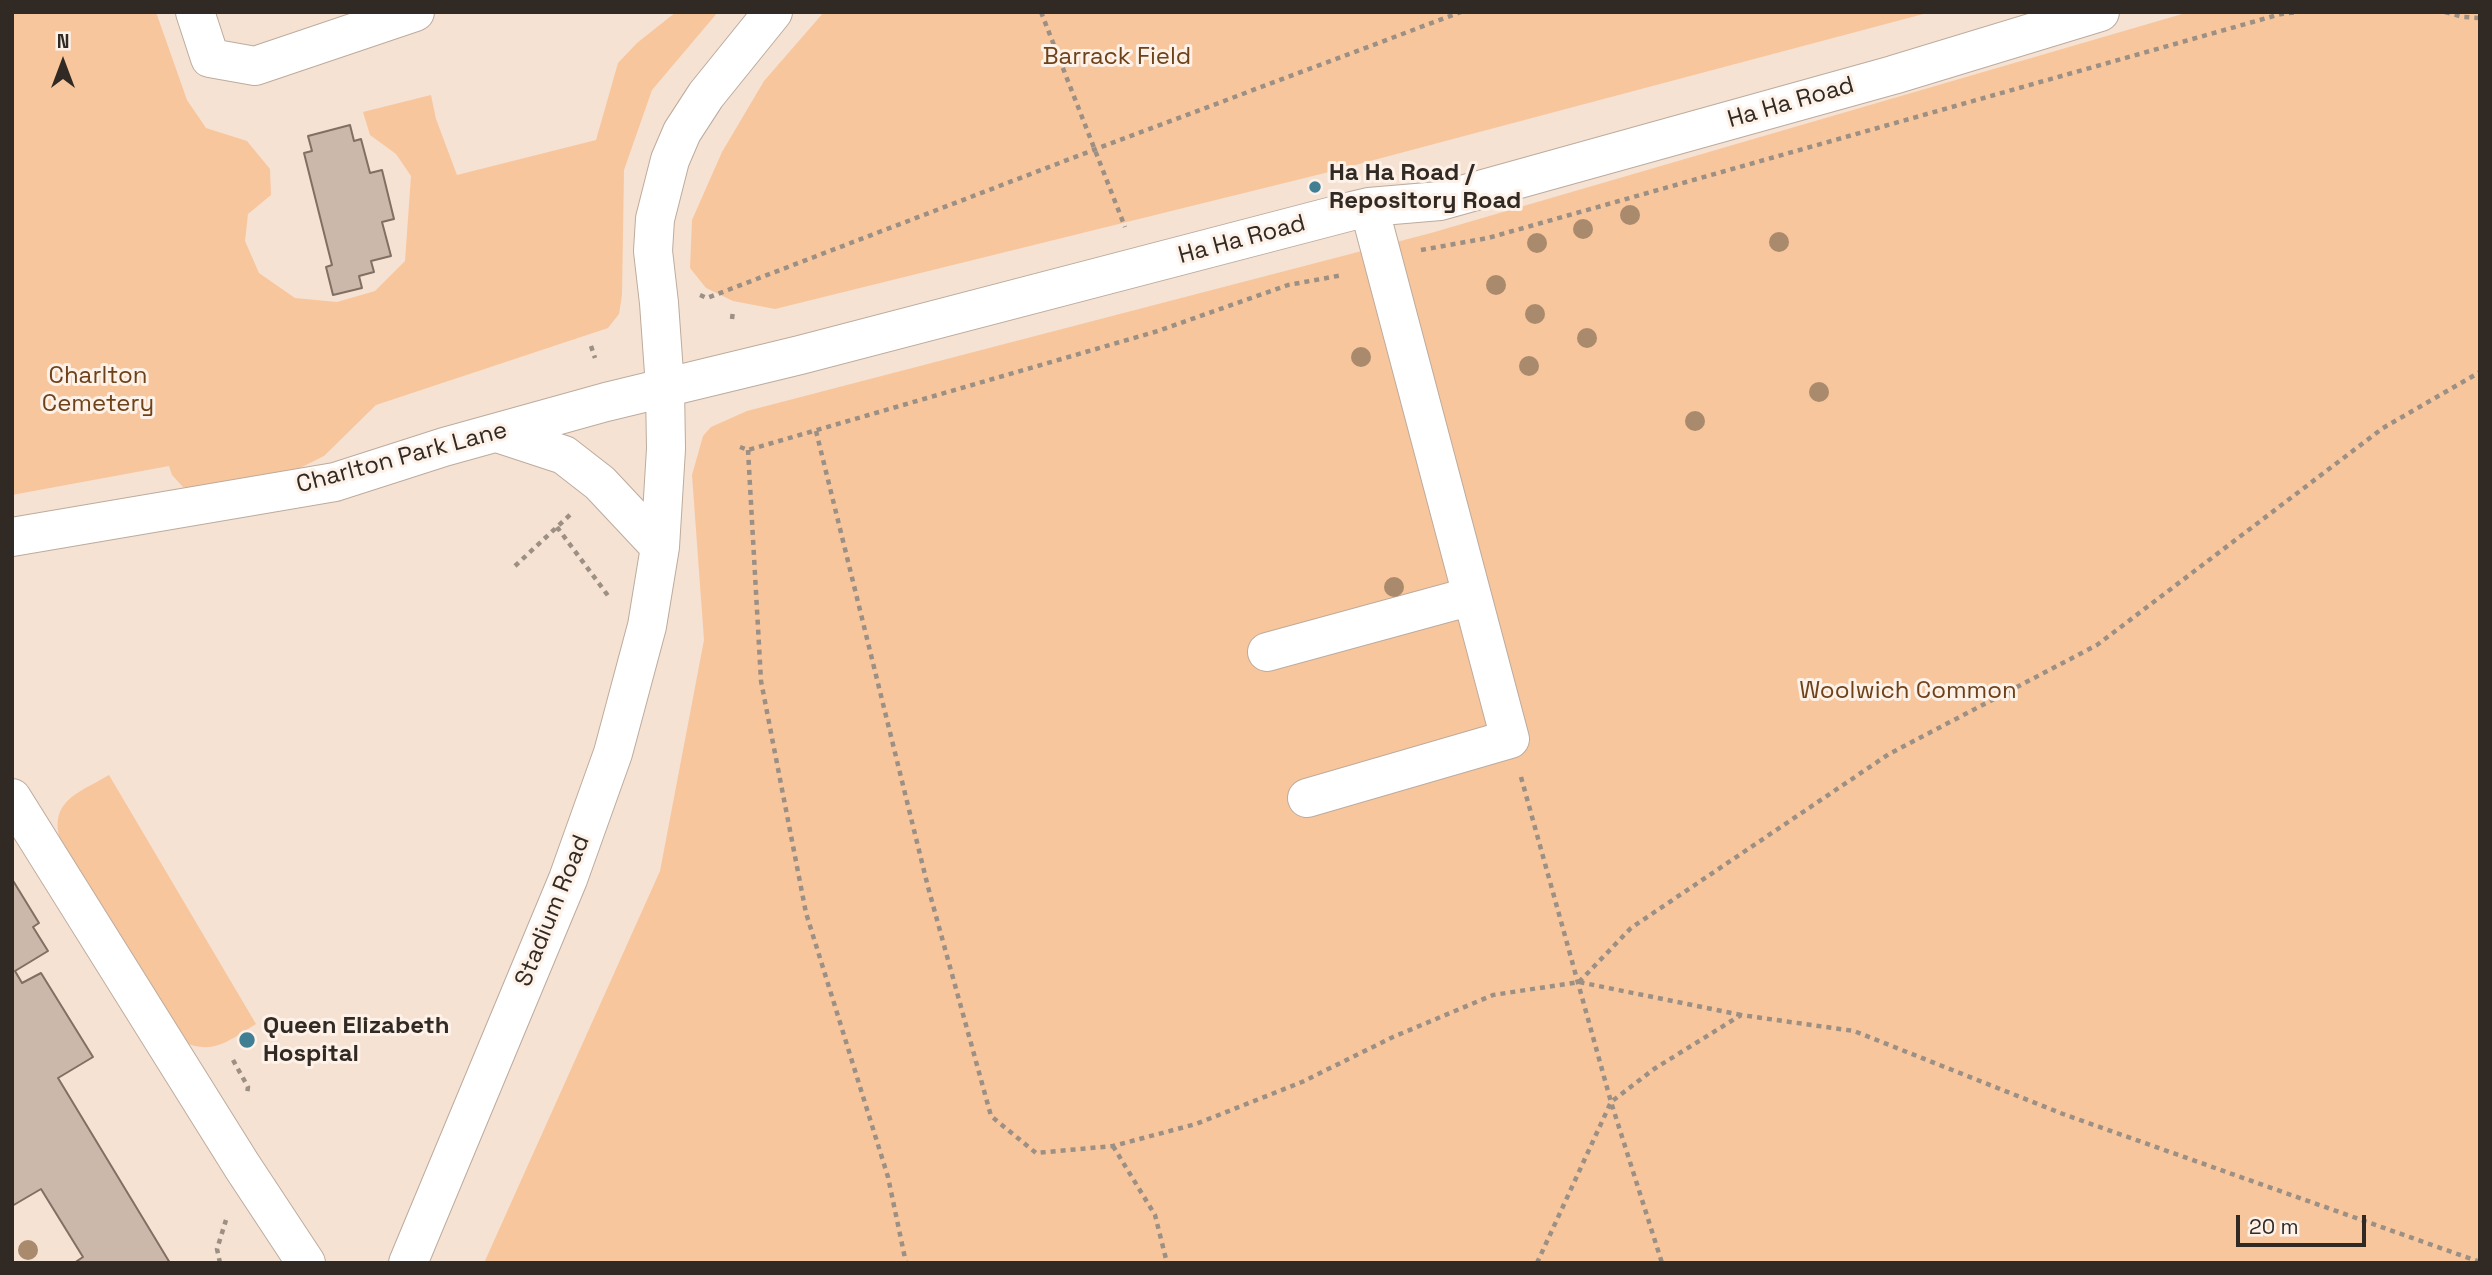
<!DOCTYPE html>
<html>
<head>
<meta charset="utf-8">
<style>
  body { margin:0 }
  #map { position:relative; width:2492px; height:1275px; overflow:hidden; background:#f5e2d3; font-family:"Space Grotesk",sans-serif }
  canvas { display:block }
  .frame { position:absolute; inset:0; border:14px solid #312a24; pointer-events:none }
  .north { position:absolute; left:28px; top:28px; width:70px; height:70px; -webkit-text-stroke:5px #fdf1e8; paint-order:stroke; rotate:0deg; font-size:19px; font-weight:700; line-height:28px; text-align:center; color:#312a24 }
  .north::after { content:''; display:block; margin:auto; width:24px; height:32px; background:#312a24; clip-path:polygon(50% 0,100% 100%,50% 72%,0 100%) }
  .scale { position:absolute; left:2236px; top:1215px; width:130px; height:32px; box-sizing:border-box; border:4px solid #312a24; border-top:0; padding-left:9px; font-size:21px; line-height:24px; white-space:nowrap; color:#312a24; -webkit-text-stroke:5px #fdf1e8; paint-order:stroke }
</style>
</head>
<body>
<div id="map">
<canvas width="2492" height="1275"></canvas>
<div class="frame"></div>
<div class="north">N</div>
<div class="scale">20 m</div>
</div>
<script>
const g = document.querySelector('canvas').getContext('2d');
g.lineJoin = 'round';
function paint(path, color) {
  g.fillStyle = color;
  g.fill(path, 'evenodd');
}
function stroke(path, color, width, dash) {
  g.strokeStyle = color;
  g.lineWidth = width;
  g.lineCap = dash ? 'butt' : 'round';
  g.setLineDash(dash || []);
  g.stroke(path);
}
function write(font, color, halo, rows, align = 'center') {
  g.font = font + ' "Space Grotesk",sans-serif';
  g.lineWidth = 6;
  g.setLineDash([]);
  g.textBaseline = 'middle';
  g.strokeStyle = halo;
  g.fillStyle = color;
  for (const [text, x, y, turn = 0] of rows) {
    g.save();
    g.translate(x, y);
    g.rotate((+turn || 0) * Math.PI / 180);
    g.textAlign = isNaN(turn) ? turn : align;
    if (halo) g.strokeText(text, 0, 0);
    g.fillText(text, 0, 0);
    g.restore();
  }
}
paint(new Path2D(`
  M12,12H156L187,100L206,128L247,141L270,169L271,195L248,214L245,241L259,273L295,298L337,302L375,291L405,261L411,176L396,154L370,135L363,112L431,95L436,119L457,175L596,140L618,63L637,43L676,12H718L652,90L624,170L622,295L619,314L608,328L376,405L324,456L288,474L204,493L183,487L172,475L169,466L12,495Z
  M824,12H1931L1325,173L775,309L733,301L706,288L690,268L692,220L722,152L764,81Z
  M2189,12H2480V1263H484L660,871L704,640L692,475L703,436L711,427L747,411L1431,233Z
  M109,775L256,1024C228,1041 213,1056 181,1041L60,839C49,800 81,792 109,775Z`), '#f8c69d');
const building = new Path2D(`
  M350,125L354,141L361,139L370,173L382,170L394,219L382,222L391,256L371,261L374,272L359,276L362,288L333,295L326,267L332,265L304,153L312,151L308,136Z
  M12,879L39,923L33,927L48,951L15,971L22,983L41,973L93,1057L58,1078L170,1263H74L83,1257L41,1189L12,1206Z`);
paint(building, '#cbb8aa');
stroke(building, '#806f62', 2);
const minor = new Path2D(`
  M195,12L210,58L255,66L415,12
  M497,433L564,455L600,483L660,547
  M12,537L335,482L444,447L606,402L800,355L1352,211L1369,207L1440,201L1893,75L2100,12
  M1267,652L1472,596
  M12,798L242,1166L306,1263
  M1307,798L1510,739L1369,207
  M408,1263L568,879L613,753L647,626L660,547L666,449L665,387L659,303L653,251L655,219L670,160L682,132L706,95L773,12`);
stroke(minor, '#bdab9d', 40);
stroke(new Path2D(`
  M1041,12L1125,227
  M2445,12L2463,17L2480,18
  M1421,250L1488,238L2281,14L2298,12
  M700,295L707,298L1096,149L1461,12
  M732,319L733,311
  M591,346L595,358
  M816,431L928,887L991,1116L1036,1153L1113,1146L1196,1124L1302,1082L1393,1037L1493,995L1579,982L1741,1015
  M740,447L748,450L1158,331L1288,285L1343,275
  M748,450L761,681L806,913L888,1177L906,1263
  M557,527L609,597
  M515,566L572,513
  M1521,777L1611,1102L1662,1263
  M1579,982L1631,928L1889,754L2097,645L2383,428L2480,372
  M233,1060L248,1087L247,1094
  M1113,1146L1155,1215L1167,1263
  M220,1263L217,1249L226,1220
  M1537,1263L1611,1102L1654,1069L1741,1015L1854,1031L2063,1114L2480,1262`), '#9c8f84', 4.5, [5, 5]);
stroke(minor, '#fff', 38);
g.fillStyle = '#aa8a6d';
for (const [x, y] of [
  [1630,215],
  [1583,229],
  [1779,242],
  [1537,243],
  [1496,285],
  [1535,314],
  [1587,338],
  [1361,357],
  [1529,366],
  [1819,392],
  [1695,421],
  [1394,587],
  [28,1250]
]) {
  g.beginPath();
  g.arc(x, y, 10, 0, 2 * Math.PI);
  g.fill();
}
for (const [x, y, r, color] of [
  [1315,187,7,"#407e94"],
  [247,1040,9,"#407e94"]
]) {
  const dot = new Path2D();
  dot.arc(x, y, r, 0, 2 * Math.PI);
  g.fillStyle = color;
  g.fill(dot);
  stroke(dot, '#fdf1e8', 2.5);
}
write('24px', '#6d421a', '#fdf1e8', [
  ["Barrack Field",1117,57],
  ["Charlton",98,376],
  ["Cemetery",98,404],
  ["Woolwich Common",1908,691]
]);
write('24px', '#312a24', '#fdf1e8', [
  ["Ha Ha Road",1791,103,-16],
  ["Ha Ha Road",1242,240,-15],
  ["Charlton Park Lane",402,458,-15],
  ["Stadium Road",553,911,-68]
]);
write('bold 24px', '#312a24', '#fdf1e8', [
  ["Ha Ha Road /",1329,173],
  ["Repository Road",1329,201],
  ["Queen Elizabeth",263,1026],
  ["Hospital",263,1054]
], 'left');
</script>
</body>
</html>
